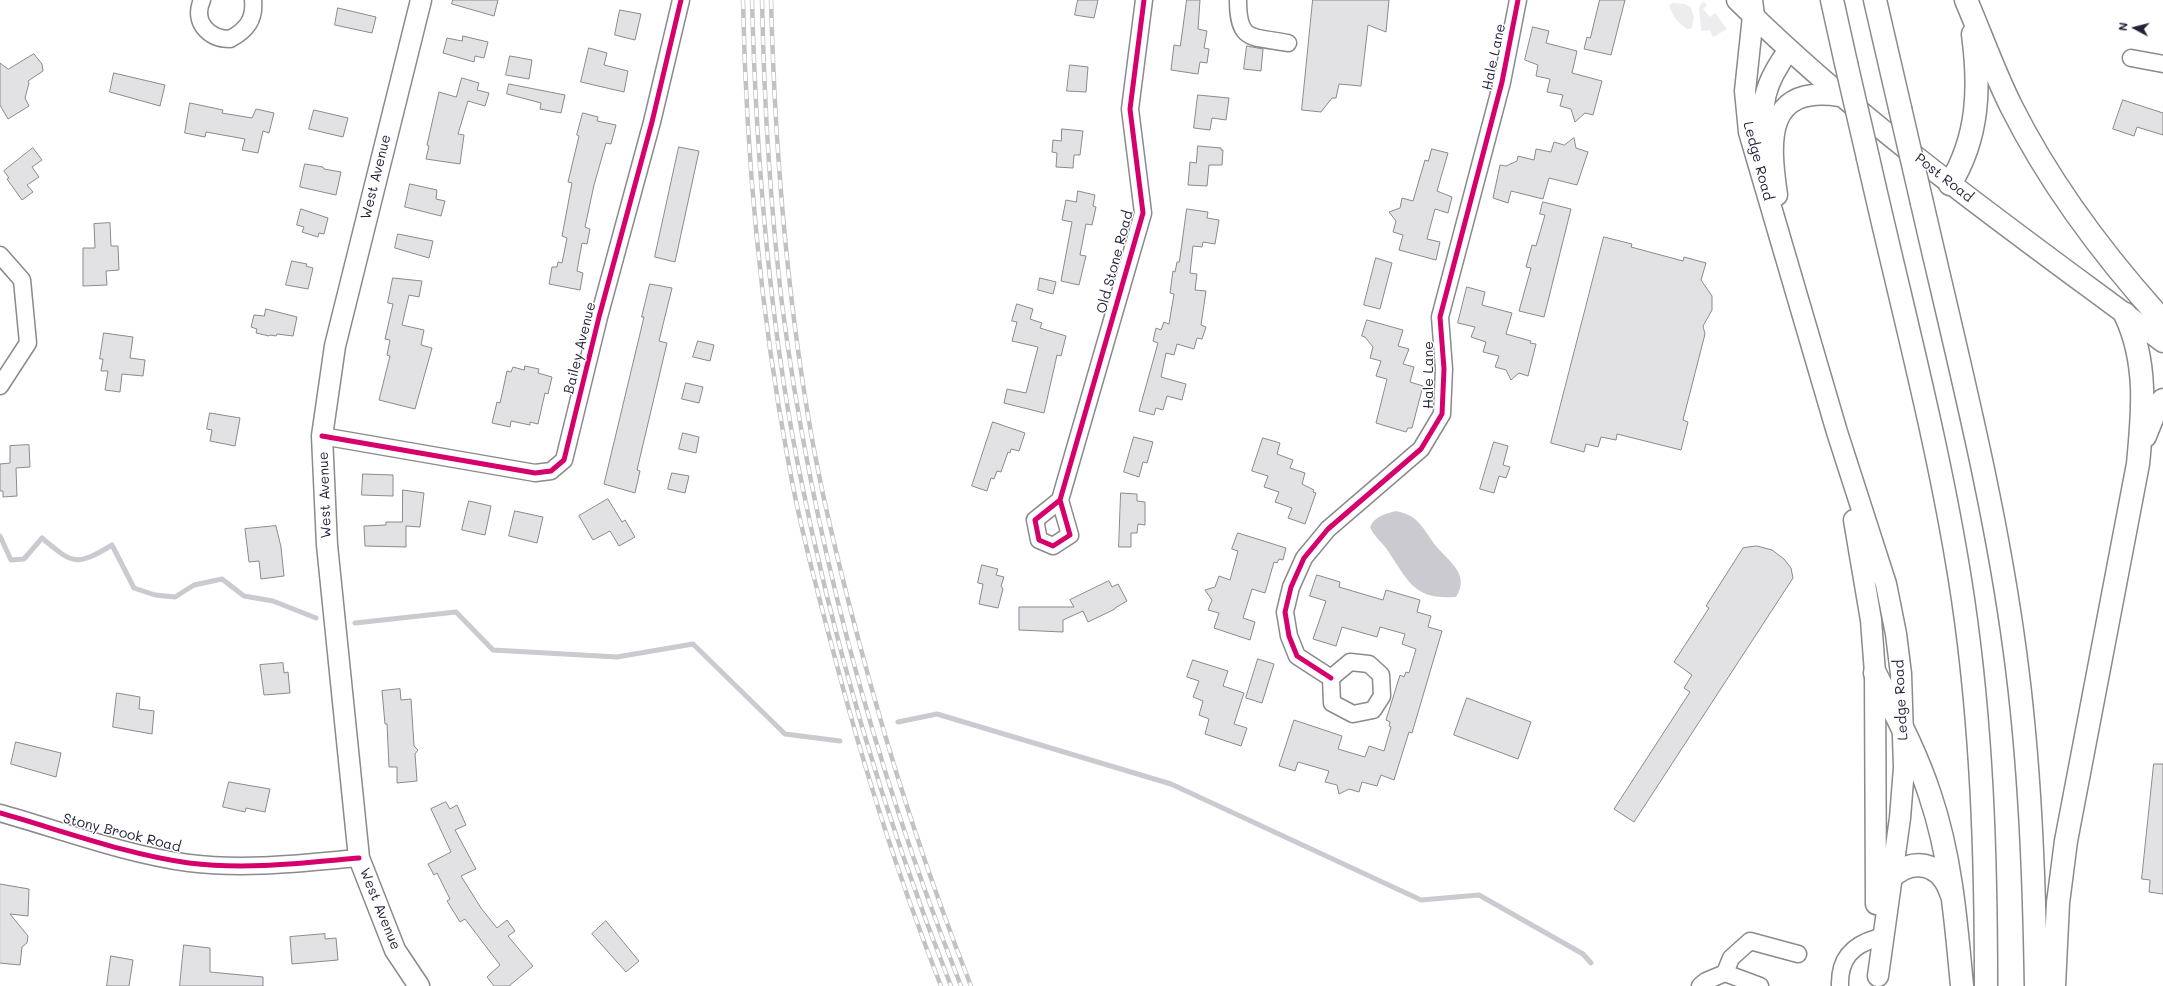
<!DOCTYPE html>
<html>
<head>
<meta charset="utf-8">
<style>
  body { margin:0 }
  #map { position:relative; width:2163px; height:986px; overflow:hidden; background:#fff; font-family:Mali,sans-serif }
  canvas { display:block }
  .north { position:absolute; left:2115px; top:8px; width:40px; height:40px; -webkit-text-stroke:3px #fff; paint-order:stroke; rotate:277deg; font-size:11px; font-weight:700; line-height:16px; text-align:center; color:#22223b }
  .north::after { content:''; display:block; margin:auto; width:14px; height:18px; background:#22223b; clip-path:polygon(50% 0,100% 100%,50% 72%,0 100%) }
</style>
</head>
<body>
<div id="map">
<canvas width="2163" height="986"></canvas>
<div class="north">N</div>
</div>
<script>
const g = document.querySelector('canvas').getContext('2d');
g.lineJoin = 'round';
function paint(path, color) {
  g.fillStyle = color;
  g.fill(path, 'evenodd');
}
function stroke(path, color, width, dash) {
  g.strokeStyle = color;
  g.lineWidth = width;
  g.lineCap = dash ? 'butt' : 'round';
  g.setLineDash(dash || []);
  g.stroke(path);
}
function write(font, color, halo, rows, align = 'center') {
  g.font = font + ' Mali,sans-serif';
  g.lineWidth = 3;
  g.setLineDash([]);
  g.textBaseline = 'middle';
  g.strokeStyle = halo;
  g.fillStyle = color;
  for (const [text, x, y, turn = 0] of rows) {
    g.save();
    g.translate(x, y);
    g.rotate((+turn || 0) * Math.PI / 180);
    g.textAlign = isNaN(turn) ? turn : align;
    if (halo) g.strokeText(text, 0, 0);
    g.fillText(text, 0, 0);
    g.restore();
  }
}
paint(new Path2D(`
  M1704,2L1707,5L1703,9L1710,17L1715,13L1727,29L1713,37L1710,30L1701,31V29L1699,8L1702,3Z
  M1672,3L1685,4L1691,8L1694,17L1692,28L1688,29C1679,25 1672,15 1669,6Z`), '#ededef');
paint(new Path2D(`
  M1396,511C1420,516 1422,528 1436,546C1448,561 1471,574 1456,597C1414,600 1409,582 1388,551C1383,543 1374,537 1370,527C1375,516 1385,514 1396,511Z`), '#cacad0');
stroke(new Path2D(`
  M0,536L11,560L24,559L42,538C73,564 76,567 112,545L134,588L155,595L175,597L194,585L222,579L244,596L273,601L316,618
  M355,623L456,612L493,650L617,657L693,644L785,734L840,741
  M898,722L937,714L1171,784L1421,900L1479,895L1583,954L1591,963`), '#cacad0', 5);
const building = new Path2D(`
  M453,0H498L494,16L452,4Z
  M1078,0H1098L1094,18L1075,15Z
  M1187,0H1200L1198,29L1207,31L1204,48L1209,49L1207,63L1200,62L1198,74L1171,70L1174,45L1180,46Z
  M1313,0H1389L1386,32L1368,25L1361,86L1339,84L1336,98H1332L1321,112L1302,110Z
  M1600,0H1625L1611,55L1584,49L1587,37L1590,38Z
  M338,8L376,17L372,33L335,25Z
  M620,10L641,14L635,40L615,35Z
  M1533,27L1549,31L1546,43L1577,51L1572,73L1602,81L1593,115L1585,113L1575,122L1571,109L1560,106L1563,95L1547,92L1550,79L1536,76L1538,65L1525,60Z
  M463,36L488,42L484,58L475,56L474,62L443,53L447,38L462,41Z
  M1247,46L1263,49L1261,71L1244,69Z
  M589,48L607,53L604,65L628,71L624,92L581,82Z
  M34,54L42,64L43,71L28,81L29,83L25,98L29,106L8,119L0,105V63L8,69Z
  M510,56L532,60L529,79L506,75Z
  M1070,65L1088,67L1086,92L1067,91Z
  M114,73L165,85L160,106L110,92Z
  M462,78L479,83L477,90L489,93L485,106L468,101L458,134L464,135L460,164L426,159L429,146L427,145L439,92L456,97Z
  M509,84L565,95L561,113L540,109L541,103L507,94Z
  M1198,95L1229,98L1226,120L1212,118L1210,130L1194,128Z
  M2123,100L2163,113V135L2137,127L2134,136L2113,129Z
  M190,103L223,110L222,113L252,118L256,109L274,113L269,133L263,131L258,153L242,150L245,139L206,132L205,137L185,133Z
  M314,110L348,118L343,137L309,129Z
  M583,113L598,117L597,121L616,125L611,144L606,143L594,185L585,227L590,229L587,244L582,243L577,271L583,273L580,290L549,284L552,267H557L558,262L562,263L567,238L562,236L572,183L568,182L579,136L577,135Z
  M1062,129L1083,131L1080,155H1074L1073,168L1056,167L1057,153L1052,152L1053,140L1061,141Z
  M1574,138L1576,148L1588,152L1577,185L1549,178L1543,199L1511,191L1508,203L1493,198L1500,165L1506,166L1517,161L1518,156L1534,160L1536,149L1551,152L1554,142L1564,145Z
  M1198,146L1221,148V150H1223L1222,165H1209L1207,186L1188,185L1190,162L1196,163Z
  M679,147L699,151L675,262L655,257Z
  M33,148L42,160L32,167L39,177L27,185L33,192L22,200L7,179L9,178L4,171Z
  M1432,149L1448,153L1437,191L1452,197L1448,213L1435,209L1427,239L1440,242L1436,260L1399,250L1403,235L1393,232L1396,221L1389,212L1400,208L1402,198L1413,201L1425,160L1428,161Z
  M305,164L323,167L324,169L341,172L336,195L300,187Z
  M410,184L437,190L436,199L445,201L441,216L405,207Z
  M1078,191L1095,195L1093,206L1096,207L1092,225L1086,224L1080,255L1086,256L1079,285L1061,281L1072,222L1062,220L1066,200L1076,202Z
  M1543,202L1571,209L1544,317L1519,311L1531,268L1526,267L1532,245L1536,246L1545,215L1540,214Z
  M301,209L328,218L324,234L319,233L318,237L302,232L304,227L297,225Z
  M1187,209L1208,212L1207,218L1219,220L1215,244L1203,242L1202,247L1193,246L1190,273L1197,274L1195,290L1206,291L1201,325L1206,327L1202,339L1197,338L1194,349L1177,344L1174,355L1166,353L1161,377L1186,384L1182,400L1167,396L1163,410L1156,408L1154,415L1139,411L1158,343L1153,341L1156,328L1161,330L1164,322L1169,324L1174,294L1170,293L1173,271L1175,272L1177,262H1179Z
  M110,223L111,246H118L119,270L106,271L107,285L83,286V248H95L94,224Z
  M398,234L433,241L429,258L395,248Z
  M1604,237L1632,244L1631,247L1683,261L1684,257L1706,263L1701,280L1712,296V310L1703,326L1705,334L1683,420L1688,422L1681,450L1617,434L1616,440L1601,437L1598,447L1586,444L1584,452L1551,443Z
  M1376,258L1392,263L1380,309L1364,305Z
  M292,261L307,264L306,266L313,268L308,289L286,285Z
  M393,278L422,281L419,297L409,295L402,325L424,330L421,345L432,348L415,409L379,400L390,356L387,355L390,340L385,339L393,304L388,303Z
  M1040,278L1056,282L1053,294L1038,290Z
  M650,284L672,288L659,341L667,343L637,470L640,471L635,493L604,484L644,317H642Z
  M1467,287L1485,292L1482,305L1512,313L1506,334L1531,341L1530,343L1536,344L1528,376L1519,373L1511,380L1506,370L1495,367L1499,356L1483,352L1486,342L1471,337L1475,327L1458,323Z
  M1017,304L1033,309L1030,319L1042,323L1040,328L1066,336L1061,356L1057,355L1044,413L1004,403L1007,389L1026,393L1038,347L1012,341L1017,322L1012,321Z
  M266,309L297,317L293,336L277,334L276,336L270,335L269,336L256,333L257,329L251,327L254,315L264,316Z
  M1367,320L1403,330L1398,346L1409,349L1403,364L1414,367L1410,382L1423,386L1412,428H1408L1406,432L1376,423L1387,379L1376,376L1381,361L1370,358L1373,347L1365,337L1362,336Z
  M104,333L133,337L130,358L145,360L143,376L122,374L120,392L105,390L108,371H101L103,359H100Z
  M698,341L714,345L710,361L693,357Z
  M525,366L539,369L538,373L552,377L548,394L545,393L538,424L530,422V425L511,421L510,427L492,423L497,402L500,403L507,371L511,372L513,367L524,370Z
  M686,383L703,387L699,403L682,399Z
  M210,413L240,418L235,446L210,441L212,430L207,429Z
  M993,422L1025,433L1019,451L1011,449L1010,453L1008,452L1001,472L997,471L994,479L991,478L987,491L972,486Z
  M683,433L699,437L696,453L679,449Z
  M1134,437L1153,442L1147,463L1143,462L1139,477L1124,472Z
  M1263,438L1280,443L1277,454L1293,460L1290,468L1305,473L1302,484L1314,490L1313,492L1316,493L1305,524L1288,518L1292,508L1275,502L1279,492L1264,487L1268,476L1252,471Z
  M1494,442L1508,446L1503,465L1510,467L1506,478L1499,476L1494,493L1480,489Z
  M29,445L30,467L16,468L17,496L3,497V491H0V464L10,463V446Z
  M672,473L689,476L685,493L668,489Z
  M363,474L393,475V496L362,495Z
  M403,490L424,493L420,527L406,526V547L365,546L364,526L386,525V522H402Z
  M1121,493L1137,494V501L1145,502V525L1138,524L1137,533H1131V547H1119Z
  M608,499L622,522L625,520L635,537L619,546L610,531L593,540L579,516Z
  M469,501L491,506L485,535L462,530Z
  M515,511L543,517L537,543L509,536Z
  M276,526L281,547L284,576L261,579L259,561L249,562L245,529Z
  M1238,533L1286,548L1283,560L1279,559L1277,563L1274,562L1265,593L1252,589L1243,618L1255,622L1250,640L1214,628L1219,613L1208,610L1212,600L1205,590L1215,587L1219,576L1230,580L1238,551L1232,549Z
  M1757,546L1772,550L1784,559L1791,568L1793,578L1634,822L1614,809L1690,692L1684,688L1692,675L1674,662L1709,608L1706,606L1743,548Z
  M982,565L998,569L996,575L1004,577L1001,586L1003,589L998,608L979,604L983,584L978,583Z
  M1317,575L1340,582L1339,587L1383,600L1386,590L1420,600L1417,612L1431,616L1428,627L1442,631L1412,733L1409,732L1394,780L1381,775L1377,786L1362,782L1359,792L1349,789L1339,794L1337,785L1325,782L1329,771L1298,762L1295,771L1279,766L1294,720L1342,736L1338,749L1365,757L1369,746L1384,751L1391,727L1389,726L1390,722L1386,720L1400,675L1404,677L1406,672L1409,673L1416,649L1402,644L1405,634L1380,627L1377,637L1342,627L1336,646L1313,639L1326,601L1310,596Z
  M1109,581L1112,587L1118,584L1127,601L1115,608V609L1088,622L1083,611L1063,620V632L1019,630V607H1074L1070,600Z
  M1258,659L1274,664L1262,703L1246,698Z
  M1193,660L1228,671L1223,686L1244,693L1234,724L1247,728L1241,746L1205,734L1209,719L1199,715L1203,701L1193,697L1199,681L1187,677Z
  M283,663L284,673L288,672L290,693L264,695L260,665Z
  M400,689L401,700L411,699L414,746L418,750L415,754L417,781L397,783V767H389L387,724H385L382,691Z
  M117,693L140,697L139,709L154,711L152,734L113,727Z
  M1467,698L1531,722L1518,759L1454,735Z
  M16,742L61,753L56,777L11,764Z
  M2154,764H2163V894L2149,892L2150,880L2142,879Z
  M229,782L270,789L265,812L246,808L245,812L223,807Z
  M446,802L450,809L457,805L466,825L455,830L476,869L461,876L481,908L497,928L507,920L515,931L508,936L533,966L509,986H494L487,977L500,965L465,919L460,922L447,901L450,899L437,873L434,875L428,864L451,852L431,809Z
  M0,884L29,889L28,916L10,914L28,936L27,943L22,947L20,965L0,963Z
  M606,921L639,961L626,972L592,934Z
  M325,934V939L336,938L338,960L292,964L290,937Z
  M184,945L210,948V972L263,977V986H180Z
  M111,956L133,960L129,986H107Z`);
paint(building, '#e2e2e4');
stroke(building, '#8a8a8f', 1);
const minor = new Path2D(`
  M202,0C192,22 209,39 230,39C247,30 255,19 253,0
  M1238,0C1238,43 1252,36 1288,43
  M2131,58L2163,64
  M0,255L22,280L28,343L0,386
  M322,436L535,473L551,471L564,460L599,317L652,122L681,0
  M1060,500L1035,520L1039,540L1053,546L1070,535L1060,500L1143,213L1130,109L1144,0
  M1350,662L1369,664L1381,675L1382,696L1373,710L1353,714L1332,703L1331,678Z
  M1331,678L1297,656L1289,636L1285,612L1291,587L1304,558L1328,529L1421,449L1442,414L1444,369L1440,317L1502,82L1518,0
  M0,813C60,830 128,855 189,863C246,870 302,863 359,858
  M1725,973L1731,958L1750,941L1798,954
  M1700,986L1706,981L1725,973L1760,986
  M1840,986C1839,959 1852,945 1877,938`);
const major = new Path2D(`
  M1737,0C1867,129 2017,233 2163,342
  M1753,16L1745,91L1749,132L1837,432L1886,584L1896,634L1901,674L1904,768L1900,818L1878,976
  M1767,145C1758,106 1765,82 1789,50
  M1777,195C1769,140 1765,85 1840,96
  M1854,520L1871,620L1875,673L1876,904
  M419,986L395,950L359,858L327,545L322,436L335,346L421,0`);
const highway = new Path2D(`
  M1751,0L1753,16
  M1832,0L1846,63
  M1875,0L1900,108
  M1966,0C1981,35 1994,72 2011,106C2050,184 2105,257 2163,321
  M1868,158C1901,305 1941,451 1963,599C1982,728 1986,856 1986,986
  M1950,184C1979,137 1980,87 1973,34
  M1922,203C1956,352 1995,501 2015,652C2030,763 2034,874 2036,986
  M2145,436L2155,411L2163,400
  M1875,673C1895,713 1916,752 1930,795C1951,857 1956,921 1962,986
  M1890,878C1912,857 1941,862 1951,893
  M2054,986L2058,903L2066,841L2138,464C2143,412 2148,362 2125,314`);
stroke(minor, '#8a8a8f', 19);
stroke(major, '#8a8a8f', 23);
stroke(highway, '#8a8a8f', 25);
stroke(minor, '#fff', 16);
stroke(major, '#fff', 20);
stroke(highway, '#fff', 22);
const rail = new Path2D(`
  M743,0C746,154 760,308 788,460C799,522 815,582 831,643C861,759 897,874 941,986
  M752,0C756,154 768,309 797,460C832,639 884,816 951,986
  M762,0C764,101 770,203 782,304C812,537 875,768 961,986
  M771,0C775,153 787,305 815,455C827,517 842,578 858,638C889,756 926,872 971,986`);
stroke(rail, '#c2c2c4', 4.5);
stroke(rail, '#fff', 3, [9]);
const highwayBridge = new Path2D(`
  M1846,63L1868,158
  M1900,108L1922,203`);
stroke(highwayBridge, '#8a8a8f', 25, []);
stroke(highwayBridge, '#fff', 22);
stroke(new Path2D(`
  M322,436L535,473L551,471L564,460L599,317L652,122L681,0
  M1060,500L1035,520L1039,540L1053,546L1070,535L1060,500L1143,213L1130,109L1144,0
  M1331,678L1297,656L1289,636L1285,612L1291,587L1304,558L1328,529L1421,449L1442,414L1444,369L1440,317L1502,82L1518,0
  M0,813C60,830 128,855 189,863C246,870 302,863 359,858`), '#d6006c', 5);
write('14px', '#22223b', '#fff', [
  ["Hale Lane",1494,57,-78],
  ["Ledge Road",1758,161,75],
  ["West Avenue",376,177,-76],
  ["Post Road",1944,178,38],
  ["Old Stone Road",1115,262,-75],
  ["Bailey Avenue",580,348,-76],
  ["Hale Lane",1429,375,-90],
  ["West Avenue",325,495,-92],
  ["Ledge Road",1901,700,-93],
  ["Stony Brook Road",122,833,14],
  ["West Avenue",380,909,68]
]);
</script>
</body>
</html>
